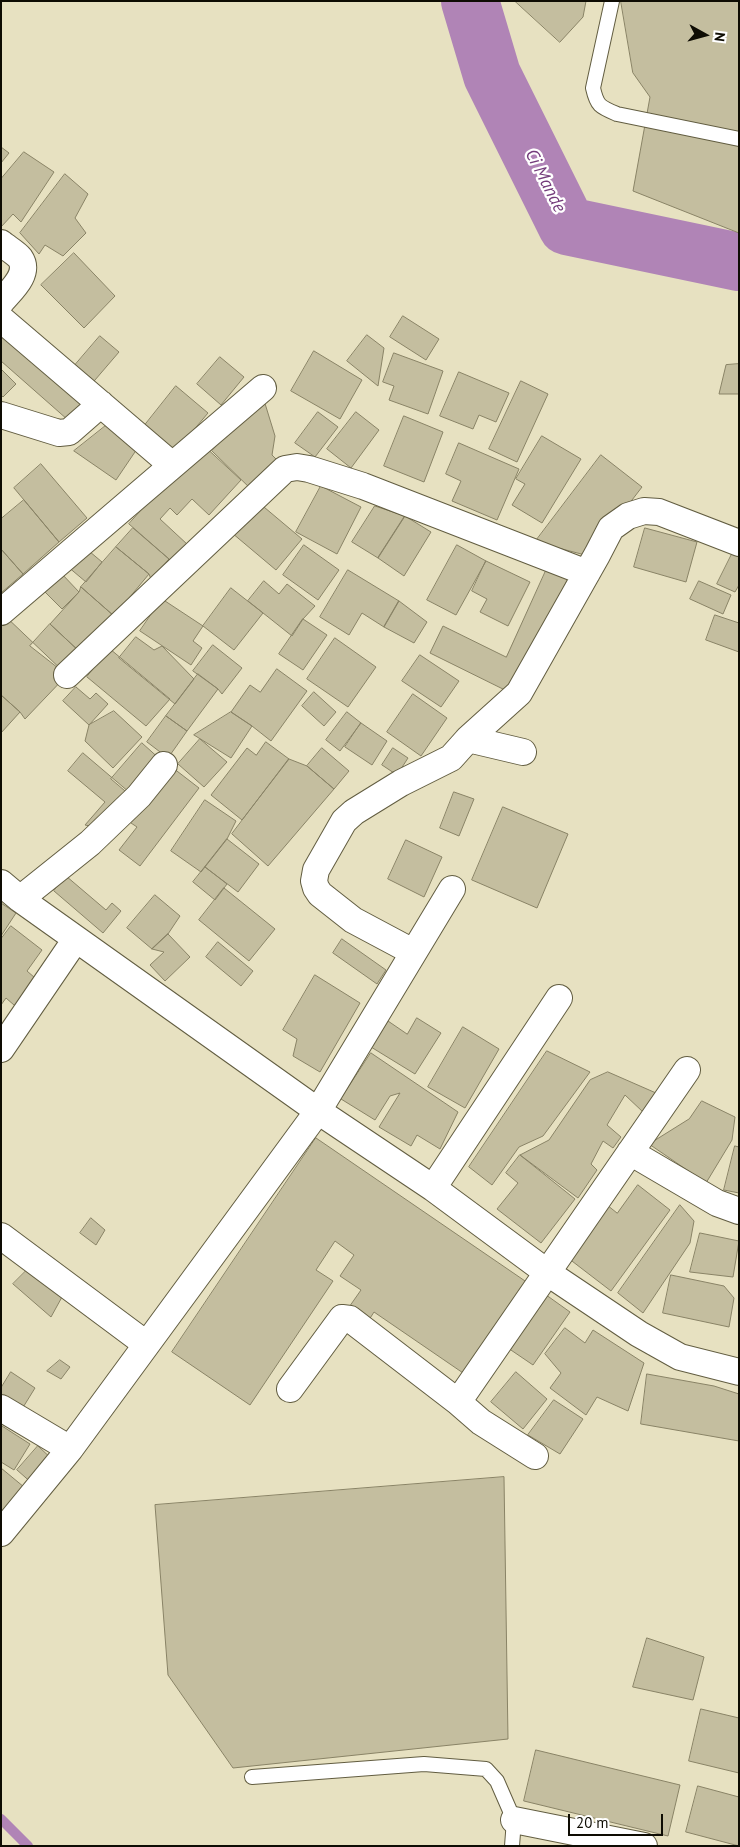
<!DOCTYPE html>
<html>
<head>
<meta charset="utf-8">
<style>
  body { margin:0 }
  #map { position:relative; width:740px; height:1847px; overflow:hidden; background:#e7e1c1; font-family:"PT Sans",sans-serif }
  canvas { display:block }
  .frame { position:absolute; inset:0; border:2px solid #0e0c03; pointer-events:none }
  .north { position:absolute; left:680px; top:10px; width:50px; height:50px; -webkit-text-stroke:4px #fff; paint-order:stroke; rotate:97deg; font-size:14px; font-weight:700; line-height:20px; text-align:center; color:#0e0c03 }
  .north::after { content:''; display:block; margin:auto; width:18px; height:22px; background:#0e0c03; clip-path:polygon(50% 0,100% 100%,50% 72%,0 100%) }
  .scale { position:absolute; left:568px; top:1814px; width:95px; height:22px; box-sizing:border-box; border:2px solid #0e0c03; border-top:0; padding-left:6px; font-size:15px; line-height:18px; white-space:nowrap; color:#0e0c03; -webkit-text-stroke:4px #fff; paint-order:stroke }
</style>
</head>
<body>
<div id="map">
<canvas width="740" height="1847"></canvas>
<div class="frame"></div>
<div class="north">N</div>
<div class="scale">20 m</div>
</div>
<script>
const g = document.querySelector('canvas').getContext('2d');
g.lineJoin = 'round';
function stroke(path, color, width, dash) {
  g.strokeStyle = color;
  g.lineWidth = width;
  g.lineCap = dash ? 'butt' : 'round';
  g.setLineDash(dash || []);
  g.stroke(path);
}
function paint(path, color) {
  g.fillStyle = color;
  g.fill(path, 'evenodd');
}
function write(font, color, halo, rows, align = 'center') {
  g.font = font + ' "PT Sans",sans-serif';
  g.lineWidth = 4.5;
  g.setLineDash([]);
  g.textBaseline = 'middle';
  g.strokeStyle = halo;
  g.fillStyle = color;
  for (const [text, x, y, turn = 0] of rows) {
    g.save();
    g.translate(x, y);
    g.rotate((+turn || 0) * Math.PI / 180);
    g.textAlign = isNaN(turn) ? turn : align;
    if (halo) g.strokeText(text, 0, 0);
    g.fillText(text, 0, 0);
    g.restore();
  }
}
stroke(new Path2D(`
  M1,1819L28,1846`), '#b084b6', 10);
stroke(new Path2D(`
  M470,1L492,75L567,226L739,262`), '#b084b6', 58);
const building = new Path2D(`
  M515,1H586L583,17L560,42Z
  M621,1H739V233L633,191L650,97L633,73Z
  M1,147L9,153L1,163Z
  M24,152L54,172L21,222L13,214L1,227V179Z
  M65,174L88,194L75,218L86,233L63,256L45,245L39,254L20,233Z
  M74,253L115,296L84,328L41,285Z
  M403,316L439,339L426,360L390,337Z
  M367,335L384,348L378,386L347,361Z
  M1,336L83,402L68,420L1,361Z
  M100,336L119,352L89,387L70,371Z
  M314,351L362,380L340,419L291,391Z
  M394,353L443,371L428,414L389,400L394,386L383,382Z
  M220,357L244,377L221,405L197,384Z
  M739,364V394H719L726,365Z
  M1,369L16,384L3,397L1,395Z
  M459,372L509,393L496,422L479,415L473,429L440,416Z
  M521,381L548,394L517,462L489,449Z
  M176,386L208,413L176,451L145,425Z
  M263,397L275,436L272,455L282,465L255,493L212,451Z
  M318,412L338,427L315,457L295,443Z
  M356,412L379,430L351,468L327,449Z
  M404,416L443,432L424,482L384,466Z
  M108,424L139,446L116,480L74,451Z
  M542,436L581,459L542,523L512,505L525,484L516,479Z
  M459,443L519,469L497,520L452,501L461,481L446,474Z
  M202,444L241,480L209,515L192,499L177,515L170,508L160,519L188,545L172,563L169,559L129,524Z
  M601,455L642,487L589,556L535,542Z
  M41,464L87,518L59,542L14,488Z
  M321,486L361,507L337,554L296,532Z
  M24,500L59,542L23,574L1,549V519Z
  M258,502L302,539L276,570L232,533Z
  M375,506L405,516L378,558L352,542Z
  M405,516L431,532L404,576L378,558Z
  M133,528L169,559L151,579L149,574L116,547Z
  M645,528L697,542L686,582L634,567Z
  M304,545L339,570L318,600L283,575Z
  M457,545L486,561L456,615L427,600Z
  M83,546L102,562L86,582L67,566Z
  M116,547L149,574L114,616L81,587Z
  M1,549L23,574L1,593Z
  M732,554L739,557V585L735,592L717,584Z
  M486,561L530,582L508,626L480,612L487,599L472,591Z
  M549,564L570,574L513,694L430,653L443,626L506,657Z
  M348,570L399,601L384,627L362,613L349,635L320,617Z
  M61,573L79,592L62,609L43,590Z
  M264,581L279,594L287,584L315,606L303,619L292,636L248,601Z
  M699,581L731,595L723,614L690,599Z
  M81,587L114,616L81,653L50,624L79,592Z
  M231,588L263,613L234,650L203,626Z
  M162,599L203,626L193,641L202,648L191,665L140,631Z
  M399,601L427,622L414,643L384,627Z
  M3,614L67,675L25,719L20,712L1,695V616Z
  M715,615L739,623V652L706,640Z
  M303,619L327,635L303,670L279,654Z
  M50,624L81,653L67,675L30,646Z
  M136,637L154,650L162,646L194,679L175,704L119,658Z
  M335,638L376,667L348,707L307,679Z
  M213,645L242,668L222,694L218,689L193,671Z
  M110,649L170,699L146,726L87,677Z
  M420,655L459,681L441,707L402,681Z
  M277,669L307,691L271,741L252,726L231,712L250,685L260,692Z
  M198,674L218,689L187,731L166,716Z
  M76,687L90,699L96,693L108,704L89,725L63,701Z
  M314,692L336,712L324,726L302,706Z
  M413,694L447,718L421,756L387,732Z
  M1,695L20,712L1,733Z
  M114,711L142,737L113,768L85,741L89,725Z
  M231,712L252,726L231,758L194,735Z
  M347,712L361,723L340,751L326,740Z
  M166,716L187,731L168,758L147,742Z
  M361,723L387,741L372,765L345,747Z
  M200,739L227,762L204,787L178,764Z
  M266,742L289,759L242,820L211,795L247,748L256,755Z
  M142,743L162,761L131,796L111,779Z
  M322,748L349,771L334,789L307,766Z
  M393,748L408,758L397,775L382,765Z
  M83,753L136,798L100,828L85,825L105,802L68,771Z
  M289,759L307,766L334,789L268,866L232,834Z
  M173,768L199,788L140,866L119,850L137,827L131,823Z
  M454,792L474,799L459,836L440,828Z
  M205,800L236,821L227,839L201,872L171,851Z
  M503,807L568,834L537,908L472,880Z
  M227,839L259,864L238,892L205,867Z
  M406,840L442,857L424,897L388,879Z
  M205,867L227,884L215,900L193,882Z
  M66,876L106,910L112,903L121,911L103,933L54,891Z
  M224,888L275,929L249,961L199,920Z
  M155,895L180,916L168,934L152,949L127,928Z
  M1,903L16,913L1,936Z
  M11,926L42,950L27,971L42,984L22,1012L6,998L1,1005V939Z
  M168,934L190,957L165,981L150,965L164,952L152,949Z
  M342,939L386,970L377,984L333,953Z
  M218,942L253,971L241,986L206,957Z
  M315,975L360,1003L320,1072L293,1056L297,1039L283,1030Z
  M417,1018L441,1033L415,1074L371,1047L388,1021L407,1034Z
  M463,1027L499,1049L465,1108L428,1087Z
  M547,1051L590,1072L543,1136L519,1147L492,1185L469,1167Z
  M371,1053L458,1112L440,1149L417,1135L411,1146L379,1127L400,1093L390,1096L375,1120L341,1099Z
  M608,1072L656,1093L643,1112L625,1095L607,1125L621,1137L613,1148L603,1141L591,1164L597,1170L578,1198L520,1155L549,1140L590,1080Z
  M702,1101L735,1117L732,1140L706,1183L649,1144L689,1119Z
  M316,1138L528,1283L466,1375L374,1312L367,1323L347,1310L361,1290L340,1276L354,1255L335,1241L316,1270L333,1281L250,1405L172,1352Z
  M735,1146L739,1147V1193L724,1190Z
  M520,1155L575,1199L541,1243L497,1209L518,1183L506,1173Z
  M638,1185L670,1210L611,1291L568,1258L607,1205L617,1213Z
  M680,1205L694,1221L690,1243L643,1313L618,1293Z
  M91,1218L105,1230L96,1245L80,1233Z
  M700,1233L739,1241L733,1277L690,1272Z
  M29,1268L62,1297L51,1317L13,1284Z
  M671,1275L724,1286L734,1298L729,1327L663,1313Z
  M542,1292L570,1312L533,1365L505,1346Z
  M565,1328L585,1343L593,1330L644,1363L628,1411L597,1397L586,1415L550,1388L561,1373L545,1354Z
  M60,1360L70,1367L61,1379L47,1371Z
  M11,1372L35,1388L22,1409L1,1396V1388Z
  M516,1372L547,1399L523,1429L491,1402Z
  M647,1374L714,1386L739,1394V1441L641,1424Z
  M554,1400L583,1419L560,1454L528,1435Z
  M2,1426L30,1444L14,1470L1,1462Z
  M38,1446L55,1462L34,1485L17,1470Z
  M1,1468L30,1492L1,1522Z
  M504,1477L508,1739L233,1768L168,1675L155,1505Z
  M647,1638L704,1657L693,1700L633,1687Z
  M701,1709L739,1718V1773L689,1761Z
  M536,1750L680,1785L668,1836L524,1801Z
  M698,1786L739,1797V1846L686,1832Z`);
paint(building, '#c4be9f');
stroke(building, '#898366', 1);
const service = new Path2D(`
  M612,1L593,88C597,106 600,107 617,114L739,139
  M252,1777L424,1764L486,1769L497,1781L514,1820L512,1846`);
const minor = new Path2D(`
  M1,243C7,248 16,253 20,258C31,274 10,291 1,302
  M1,319L172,465
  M1,415L59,433L69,432L101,404
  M1,612L263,388
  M67,675L285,469L297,467L309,469L363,486L587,573
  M468,739L523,752
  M1,883L20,899L318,1111L433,1188L548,1273L639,1334L680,1357L739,1372
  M20,899L90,843L139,796L164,765
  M413,952L353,920L320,894L316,888L314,881L316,870L344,821L354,812L401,783L451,758L468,739L519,693L597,555L611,528L628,516L644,511L659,512L739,543
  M1,1049L76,939
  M630,1152L717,1203L739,1211
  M433,1188L559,998
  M1,1236L146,1344
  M290,1389L342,1318L350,1319L458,1402L687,1070
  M458,1402L481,1422L535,1456
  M1,1408L70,1449
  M1,1533L70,1449L318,1111L452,889
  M514,1820L644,1846`);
stroke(service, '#625d41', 16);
stroke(minor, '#625d41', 28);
stroke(service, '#fff', 14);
stroke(minor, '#fff', 26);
write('italic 18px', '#743c7b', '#fff', [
  ["Ci Mande",545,181,63]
]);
</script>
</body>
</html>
